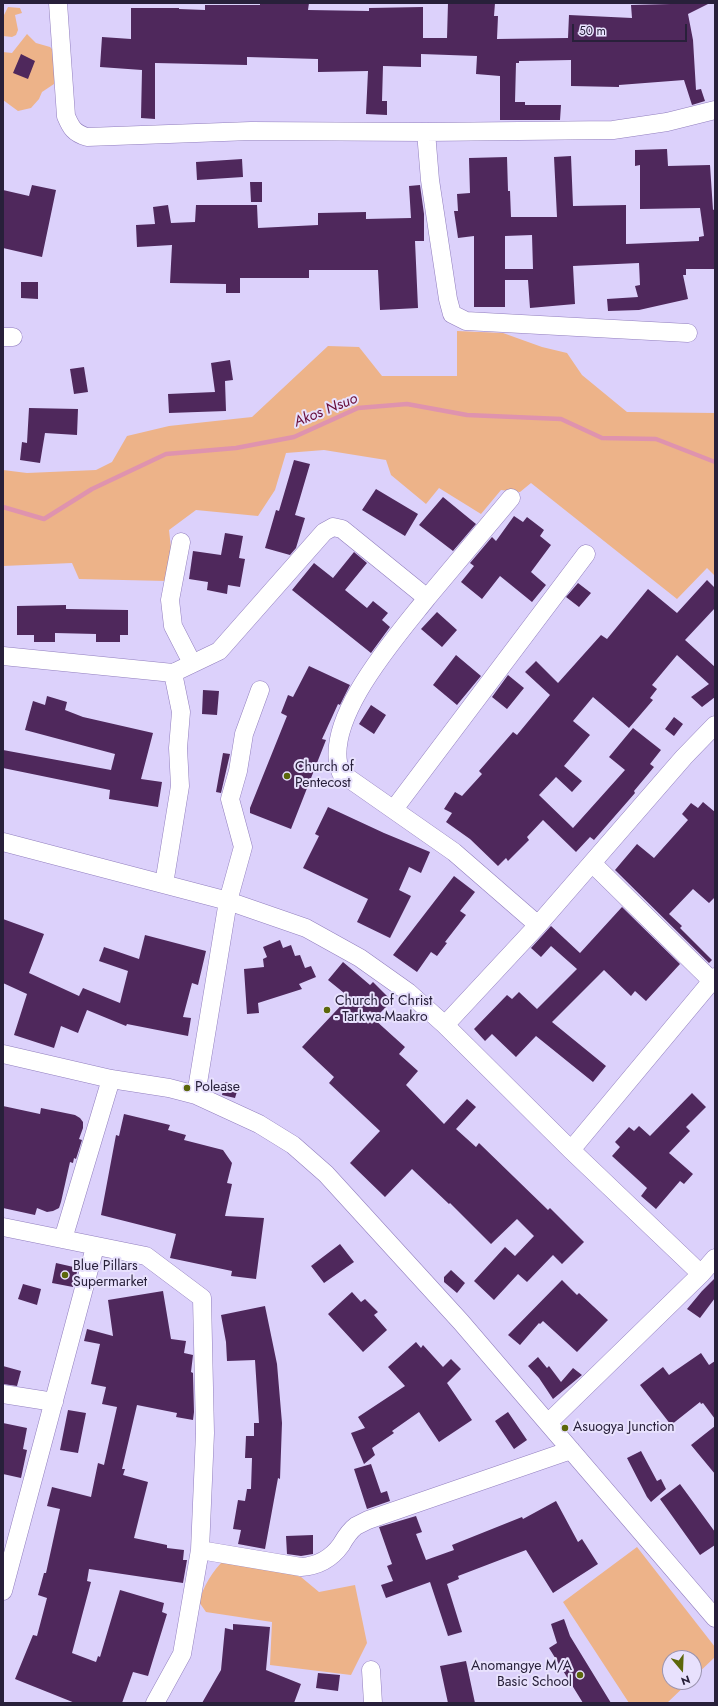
<!DOCTYPE html>
<html>
<head>
<meta charset="utf-8">
<style>
  body { margin:0 }
  #map { position:relative; width:718px; height:1706px; overflow:hidden; background:#dcd1fb; font-family:Jost,sans-serif }
  canvas { display:block }
  .frame { position:absolute; inset:0; border:4px solid #28203a; pointer-events:none }
  .north { position:absolute; left:662px; top:1650px; width:40px; height:40px; box-sizing:border-box; background:#e8e1fd; border:1px solid #9b94af; border-radius:50%; rotate:161deg; font-size:11px; font-weight:700; line-height:16px; text-align:center; color:#28203a }
  .north::after { content:''; display:block; margin:auto; width:14px; height:18px; background:#5c670b; clip-path:polygon(50% 0,100% 100%,50% 72%,0 100%) }
  .scale { position:absolute; left:572px; top:24px; width:115px; height:18px; box-sizing:border-box; border:2px solid #28203a; border-top:0; padding-left:5px; font-size:12px; line-height:14px; white-space:nowrap; color:#28203a; -webkit-text-stroke:3px #e8e1fd; paint-order:stroke }
</style>
</head>
<body>
<div id="map">
<canvas width="718" height="1706"></canvas>
<div class="frame"></div>
<div class="north">N</div>
<div class="scale">50 m</div>
</div>
<script>
const g = document.querySelector('canvas').getContext('2d');
g.lineJoin = 'round';
function paint(path, color) {
  g.fillStyle = color;
  g.fill(path, 'evenodd');
}
function stroke(path, color, width, dash) {
  g.strokeStyle = color;
  g.lineWidth = width;
  g.lineCap = dash ? 'butt' : 'round';
  g.setLineDash(dash || []);
  g.stroke(path);
}
function write(font, color, halo, rows, align = 'center') {
  g.font = font + ' Jost,sans-serif';
  g.lineWidth = 4;
  g.setLineDash([]);
  g.textBaseline = 'middle';
  g.strokeStyle = halo;
  g.fillStyle = color;
  for (const [text, x, y, turn = 0] of rows) {
    g.save();
    g.translate(x, y);
    g.rotate((+turn || 0) * Math.PI / 180);
    g.textAlign = isNaN(turn) ? turn : align;
    if (halo) g.strokeText(text, 0, 0);
    g.fillText(text, 0, 0);
    g.restore();
  }
}
paint(new Path2D(`
  M8,7L20,8L22,13L15,15L18,30L16,35L12,37L3,36V17Z
  M27,34L36,43L50,47L57,54L54,84L42,92L39,99L31,108L18,111L3,100V52L12,53Z
  M457,331L503,333L542,347L567,353L582,375L627,412L715,413V576L707,568L677,599L531,483L520,492L501,490L481,514L439,488L426,504L391,475L386,460L324,450L286,453L275,490L258,516L196,510L169,530L172,557L167,581L79,579L72,563L3,566V470L27,473L96,470L112,462L127,436L169,426L252,417L328,346L359,347L382,376H457Z
  M637,1547L715,1647V1657L694,1677V1658H670V1682H689L667,1703H629L563,1602Z
  M225,1559L271,1568L301,1577L319,1592L355,1585L367,1643L351,1675L270,1665L272,1622L206,1612L199,1602C203,1587 213,1570 225,1559Z`), '#edb389');
stroke(new Path2D(`
  M3,507L44,519L92,489L166,454L236,448L294,437L358,408L407,404L467,415L561,419L602,438L656,439L715,462`), '#df93ae', 4.5);
paint(new Path2D(`
  M260,3H309L308,10L369,11V8L423,7V38H447L448,3H495L494,16H498L497,39L568,38L569,15L632,18L631,5L710,3L688,14L693,40L696,90L701,89L705,101L692,105L684,80L619,85V87L571,86V60L519,61V63H516L515,102H525V105H561L560,120H500V76L476,74L477,56L421,54V67L383,66L382,101H387V115L366,114L368,71L318,72V59L247,57V65L155,63V119L141,118L142,70L100,67L102,37L131,39V8H179V9L205,10V5H260Z
  M21,54L35,61L28,79L13,73Z
  M667,149L668,166L710,165L713,210L715,209V269H686V275H683L688,299L639,310L608,311L607,299L638,297L635,286L640,285L639,263L573,266L575,304L530,308L528,280H505V307H474V236L458,238L454,211H458L457,194L470,193L469,158L507,157L508,191H510L511,217H557L554,157L571,156L573,206L626,205V244L699,241V237L704,236L700,208L640,209V165L635,166V150ZM532,235L533,269H505V236Z
  M242,159L243,177L197,180L196,162Z
  M250,182H262V202H251Z
  M32,185L56,190L42,257L3,248V190L29,196Z
  M420,185L424,214V241H415L418,308L380,310L378,270H309V278H240V293H226V284L170,283L172,245L137,247L136,225L155,224L153,207L168,205L171,223L195,222L196,205H257L258,228L318,225V213L366,212V219L411,218L409,186Z
  M21,282H38V299L21,298Z
  M230,360L233,380L225,381L226,411L169,413L168,394L215,392L211,363Z
  M84,367L88,392L74,394L70,369Z
  M29,408L78,409L77,435L45,433L40,463L20,460L22,442L27,443Z
  M294,460L310,464L295,515L305,518L296,548L290,555L265,548L276,510L279,511Z
  M376,489L418,514L405,536L362,510Z
  M443,497L476,524L453,551L419,525Z
  M514,516L523,522L527,517L544,530L540,536L551,545L531,572L546,585L532,602L500,576L482,599L461,582L474,566L470,563L492,537L496,541Z
  M225,533L243,536L239,558L245,559L240,587L228,585L227,594L207,590L208,582L189,579L193,551L221,555Z
  M354,552L367,563L345,590L367,608L373,601L388,613L382,620L390,627L371,653L292,590L314,563L333,578Z
  M707,580L715,588V608L685,640L715,667V697L702,707L691,697L709,684L677,655L652,685L657,689L650,698L653,700L629,728L593,697L573,721L590,735L564,766L582,781L572,792L556,777L539,795L573,828L625,770L609,757L633,728L661,750L650,764L654,767L634,791L635,793L594,840L590,837L576,852L543,820L527,837L529,840L508,861L506,858L498,866L470,839L446,822L452,813L444,809L455,792L462,796L482,774L479,771L513,732L517,735L550,695L525,672L536,661L558,683L601,635L607,639L648,589L677,613Z
  M578,583L591,593L579,607L566,597Z
  M66,605V609L128,610V635H120V642H96V634L55,633V642H34V635H17V606Z
  M437,612L457,630L442,647L421,629Z
  M456,655L481,676L457,705L433,685Z
  M309,666L350,685L340,705L338,704L322,739L326,740L291,829L250,813V808L287,716L281,713L288,695L293,697Z
  M508,675L524,688L507,709L492,697Z
  M203,690L219,691L217,715L202,714Z
  M47,696L67,702L65,710L83,717L153,733L141,779L162,782L158,807L109,799L110,790L3,768V750L111,770L115,754L25,730L33,701L45,705Z
  M371,705L386,715L374,734L359,724Z
  M674,717L683,724L674,736L665,729Z
  M223,753L230,754L221,793L216,792Z
  M703,802L715,812V897L709,903L693,889L669,914L682,926L680,928L712,960L709,963L615,870L637,844L654,858L688,820L682,814L691,803L698,808Z
  M328,807L384,833L430,852L421,873L409,867L399,890L411,896L390,938L357,922L368,899L303,868L319,836L315,834Z
  M454,876L475,892L460,911L466,915L445,942L447,943L437,956L431,952L417,972L393,955Z
  M622,907L680,964L646,1001L635,991L631,996L604,970L552,1022L606,1066L593,1082L536,1036L516,1057L492,1034L485,1041L474,1029L507,995L512,999L519,992L537,1009L577,969L551,946L541,957L531,948L551,926L580,953Z
  M3,919L44,934L29,973L79,996L83,988L120,1003L128,971L99,961L104,947L139,959L145,935L206,951L198,985L192,983L183,1017L191,1018L188,1036L127,1024L126,1026L87,1010L78,1033L61,1026L54,1048L14,1035L27,994L3,983Z
  M280,940L283,948L291,945L295,956L300,955L305,968L311,966L316,977L299,984L302,989L258,1003L259,1013L247,1014L244,969L264,967L263,959L267,957L263,947Z
  M343,962L370,985L373,982L392,1001L374,1019L405,1047L399,1054L418,1071L406,1085L444,1124L467,1099L476,1107L456,1129L476,1147L479,1143L548,1210L550,1208L584,1242L562,1264L553,1255L527,1282L518,1274L494,1300L474,1281L505,1247L515,1256L534,1236L517,1219L491,1244L450,1203L449,1204L412,1169L385,1197L350,1163L380,1131L329,1083L334,1077L302,1047L349,997L328,980Z
  M225,1082L239,1085L235,1098L222,1095Z
  M692,1093L706,1107L686,1127L690,1131L669,1153L693,1174L684,1184L680,1181L656,1209L641,1196L647,1188L612,1156L620,1147L615,1142L629,1127L634,1131L639,1126L650,1136Z
  M3,1106L40,1114L41,1108L75,1115L80,1118L83,1122V1128L79,1139L82,1140L76,1159L74,1158L73,1163L70,1162L61,1202L59,1208L53,1211L47,1212L37,1208L35,1215L3,1208Z
  M124,1114L170,1125L168,1130L186,1135L184,1140L223,1150L232,1163L227,1183L232,1184L225,1216L264,1218L256,1279L231,1276L232,1271L170,1258L176,1234L101,1215L116,1135L119,1136Z
  M340,1244L354,1262L324,1283L311,1266Z
  M56,1263L78,1268L73,1287L52,1283Z
  M451,1270L465,1283L457,1293L444,1282V1277Z
  M715,1278V1298L700,1318L687,1309L702,1291Z
  M562,1280L577,1295L579,1293L608,1320L577,1352L543,1321L540,1324L539,1323L520,1345L508,1335Z
  M23,1284L41,1289L37,1305L18,1299Z
  M163,1291L171,1339L186,1341L184,1353L193,1355L191,1372L193,1373L194,1412L193,1420L176,1417L177,1413L137,1405L122,1469H125L123,1475L148,1482L134,1538L167,1545V1548L184,1550L183,1560H187L183,1583L89,1569L87,1581L91,1582L72,1653L96,1662L98,1656L100,1657L120,1590L164,1603L162,1612L167,1614L148,1676L133,1672L122,1703H75L15,1679L33,1635L37,1636L47,1598L38,1595L44,1573H46L60,1509L47,1506L52,1487L91,1497L98,1463L104,1465L117,1407L102,1404L106,1387L91,1384L100,1344L84,1341L87,1329L113,1336L108,1300Z
  M352,1292L361,1302L365,1299L378,1312L374,1315L387,1330L363,1352L328,1314Z
  M265,1306L277,1364L282,1423L280,1479L278,1478L265,1549L238,1544L241,1530L233,1529L238,1500L245,1501L247,1489H251L252,1458H245L246,1436H254V1423H259L255,1360L227,1361L226,1342L221,1315Z
  M416,1342L421,1348L423,1345L443,1367L451,1359L461,1369L447,1383L472,1420L439,1442L419,1412L392,1431L394,1433L372,1448L375,1455L364,1464L351,1433L365,1428L358,1417L405,1386L388,1367Z
  M701,1353L709,1365L715,1361V1419L703,1403L701,1404L700,1402L671,1425L640,1385L663,1367L669,1375Z
  M538,1357L547,1368L549,1366L561,1382L573,1368L582,1375L553,1399L539,1378L528,1366Z
  M3,1366L21,1371L17,1386L3,1384Z
  M68,1410L86,1413L78,1453L60,1450Z
  M508,1412L527,1440L514,1449L495,1421Z
  M3,1423L27,1428L23,1449L27,1450L21,1478L3,1474Z
  M715,1426V1474L691,1445Z
  M641,1451L657,1481L661,1479L666,1489L651,1502L647,1497L627,1458Z
  M371,1464L381,1493L387,1491L390,1501L367,1509L354,1469Z
  M680,1484L715,1532V1545L700,1555L660,1499Z
  M556,1501L578,1542L582,1539L598,1564L553,1593L526,1550L458,1576L459,1579L447,1584L462,1632L448,1636L430,1582L386,1598L381,1585L393,1581L387,1566L392,1564L379,1527L416,1516L422,1532L416,1534L426,1560L454,1550L452,1545L522,1517L523,1519Z
  M313,1535V1554L301,1556L287,1554L286,1536Z
  M564,1619L570,1636L611,1703H583L549,1648L557,1643L551,1624Z
  M233,1624L270,1627L266,1670L301,1684L294,1703H202L221,1670L225,1628L233,1630Z
  M466,1661L475,1703H448L440,1666Z
  M318,1673L340,1675L338,1691L316,1688Z`), '#4f285c');
const minor = new Path2D(`
  M58,3L66,116C71,128 74,133 87,137L251,131L426,132L613,130L667,122L715,110
  M426,132L430,180L448,299L452,314L466,321L688,333
  M3,337H13
  M181,542L170,600L173,626L192,663
  M427,598L511,498
  M3,656L173,673L219,651L324,532L333,527L342,529L427,598C397,636 320,722 341,773L454,852L538,925
  M394,809L586,554
  M3,842L228,901L306,928L360,958L408,992L445,1025L571,1150L701,1274
  M593,864L712,981
  M164,884L180,786L178,748L181,712L173,673
  M445,1025L538,925L684,757L715,725
  M3,1054L111,1079L169,1088L196,1095L259,1124L293,1145L326,1174L461,1322L715,1618
  M196,1095L228,901L243,847L230,799L238,771L244,734L260,690
  M571,1150L715,977
  M3,1227L146,1256L202,1298L205,1433L200,1550L182,1654L155,1703
  M63,1239L111,1079
  M3,1394L54,1402
  M548,1423L701,1274L715,1258
  M200,1550L301,1567C317,1566 331,1559 341,1545C345,1538 349,1531 356,1526C360,1524 364,1522 368,1520L571,1450
  M3,1591L95,1247
  M371,1670L373,1703`);
stroke(minor, '#917ebe', 19);
stroke(minor, '#fff', 18);
for (const [x, y, r, color] of [
  [287,776,4,"#5c670b"],
  [327,1010,4,"#5c670b"],
  [187,1088,4,"#5c670b"],
  [65,1275,4,"#5c670b"],
  [565,1428,4,"#5c670b"],
  [580,1675,4,"#5c670b"]
]) {
  const dot = new Path2D();
  dot.arc(x, y, r, 0, 2 * Math.PI);
  g.fillStyle = color;
  g.fill(dot);
  stroke(dot, '#e8e1fd', 1.5);
}
write('14px', '#28203a', '#e8e1fd', [
  ["Church of",295,768],
  ["Pentecost",295,784],
  ["Church of Christ",335,1002],
  ["- Tarkwa-Maakro",335,1018],
  ["Polease",195,1088],
  ["Blue Pillars",73,1267],
  ["Supermarket",73,1283],
  ["Asuogya Junction",573,1428],
  ["Anomangye M/A",572,1667,"right"],
  ["Basic School",572,1683,"right"]
], 'left');
write('italic 15px', '#670d3a', '#e8e1fd', [
  ["Akos Nsuo",326,411,-22]
]);
</script>
</body>
</html>
